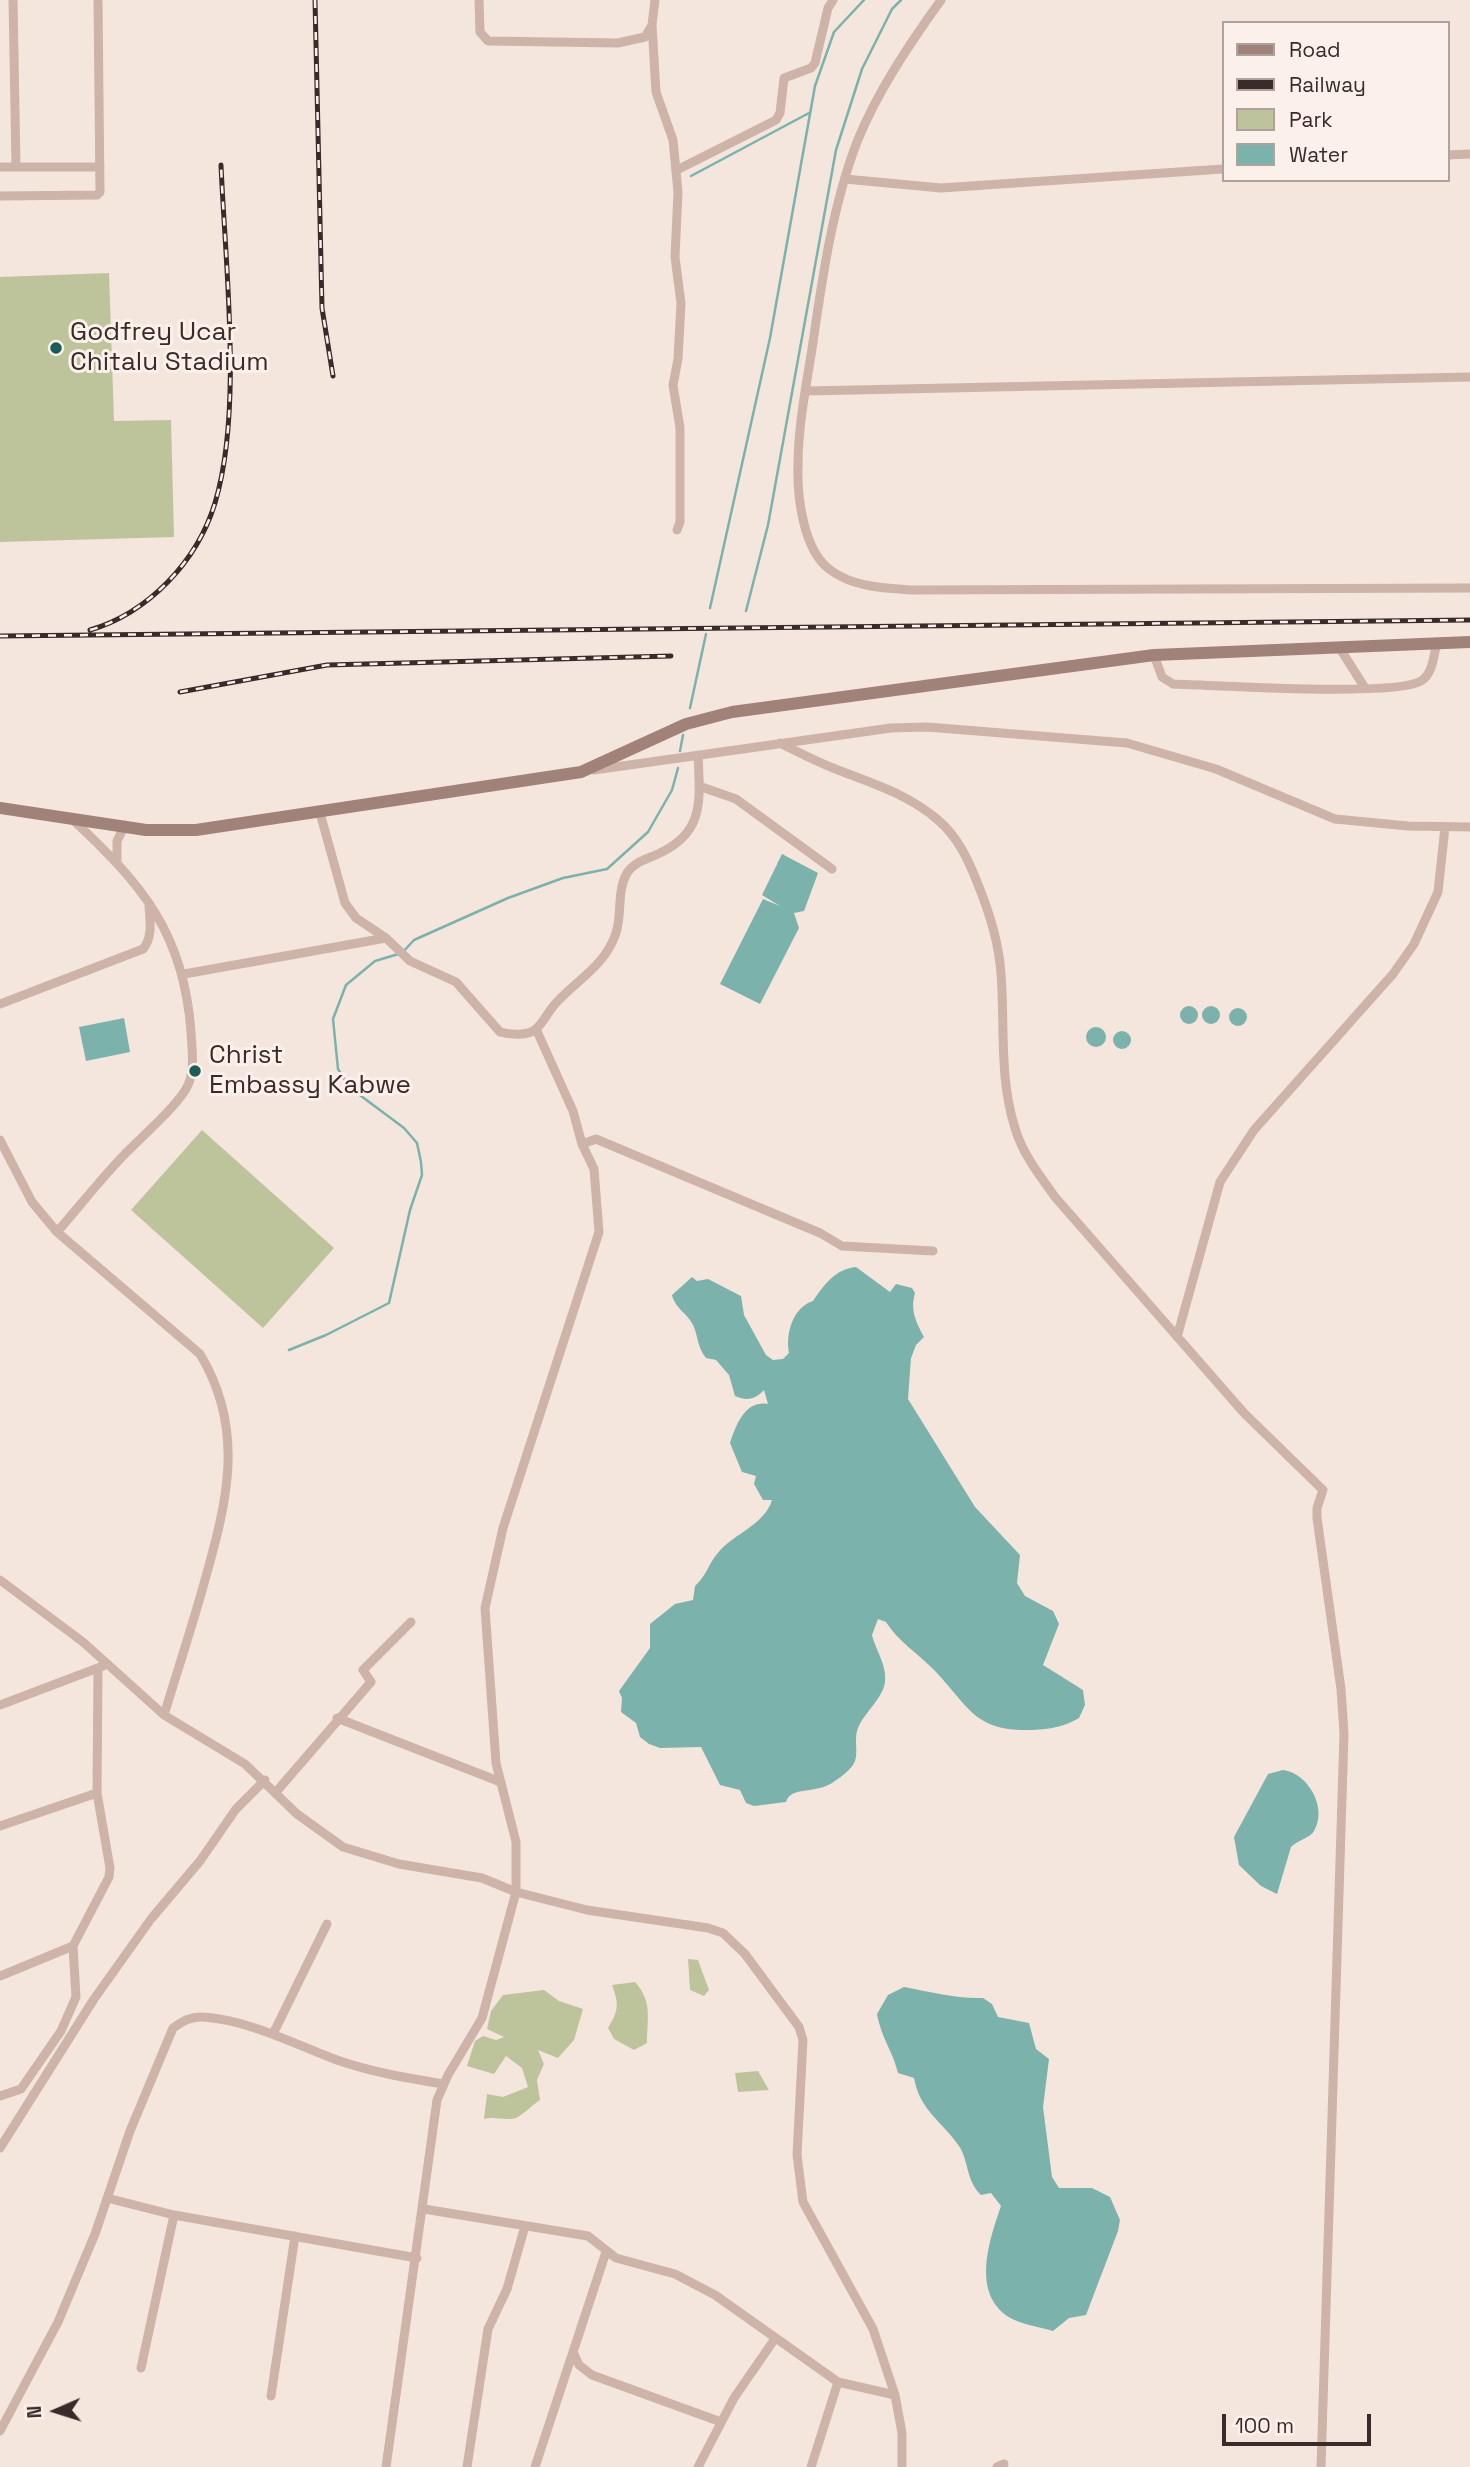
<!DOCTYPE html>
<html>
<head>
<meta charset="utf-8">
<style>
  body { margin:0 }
  #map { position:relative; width:1470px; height:2467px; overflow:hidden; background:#f4e6dd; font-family:"Space Grotesk",sans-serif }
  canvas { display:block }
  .legend { position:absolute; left:1222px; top:21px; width:228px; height:161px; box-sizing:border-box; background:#fbf1ea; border:2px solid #ada29d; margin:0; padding:9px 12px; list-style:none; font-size:21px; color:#392b29 }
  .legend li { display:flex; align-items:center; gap:14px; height:35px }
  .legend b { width:35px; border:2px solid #ada29d }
  .north { position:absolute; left:21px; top:2376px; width:70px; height:70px; -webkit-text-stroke:5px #fbf1ea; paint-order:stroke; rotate:267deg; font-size:19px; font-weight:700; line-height:28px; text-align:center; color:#392b29 }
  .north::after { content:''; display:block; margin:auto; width:24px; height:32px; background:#392b29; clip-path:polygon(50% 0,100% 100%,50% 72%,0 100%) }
  .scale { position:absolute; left:1222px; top:2414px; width:149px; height:32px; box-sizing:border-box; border:4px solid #392b29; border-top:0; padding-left:9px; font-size:21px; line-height:24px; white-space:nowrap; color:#392b29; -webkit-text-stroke:5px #fbf1ea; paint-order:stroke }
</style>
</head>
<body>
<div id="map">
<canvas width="1470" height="2467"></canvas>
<ul class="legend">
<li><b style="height:9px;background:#a18279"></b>Road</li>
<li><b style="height:9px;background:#392b29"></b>Railway</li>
<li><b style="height:19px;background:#bdc49c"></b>Park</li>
<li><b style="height:19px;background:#7bb2ac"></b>Water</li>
</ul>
<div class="north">N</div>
<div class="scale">100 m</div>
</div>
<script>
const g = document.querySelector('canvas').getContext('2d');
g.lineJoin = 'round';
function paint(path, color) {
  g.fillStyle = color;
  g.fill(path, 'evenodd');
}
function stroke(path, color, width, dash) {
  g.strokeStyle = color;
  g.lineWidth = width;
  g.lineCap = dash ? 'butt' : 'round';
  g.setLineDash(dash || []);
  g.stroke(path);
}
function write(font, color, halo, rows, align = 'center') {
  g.font = font + ' "Space Grotesk",sans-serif';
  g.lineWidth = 6;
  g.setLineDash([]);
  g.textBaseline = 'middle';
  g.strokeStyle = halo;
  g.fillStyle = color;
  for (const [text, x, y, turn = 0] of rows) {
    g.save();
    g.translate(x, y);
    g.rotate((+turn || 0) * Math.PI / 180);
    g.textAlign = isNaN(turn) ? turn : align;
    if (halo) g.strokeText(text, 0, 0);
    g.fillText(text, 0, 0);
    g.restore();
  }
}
paint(new Path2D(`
  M109,273L114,421L171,420L174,537L0,542V277Z
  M202,1130L334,1248L263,1328L131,1210Z
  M688,1959L698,1960L709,1990L704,1996L690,1990Z
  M635,1982C653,2002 647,2018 647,2043L634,2050L614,2039L608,2028C619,2010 619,2004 612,1985Z
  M544,1990L559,2001L583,2009L574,2040L558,2058L538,2050L544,2064L537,2080L540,2100C532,2105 525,2113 518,2117C509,2122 495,2116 484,2119L487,2094L503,2097L528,2087L522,2068L506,2056L494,2074L467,2066L475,2041L483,2036L496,2040L504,2037L487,2029L491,2011L503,1995Z
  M758,2071L769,2090L738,2092L735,2073Z`), '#bdc49c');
paint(new Path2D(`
  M782,854L818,873L804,911L794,913L799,928L760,1004L720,984L763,899L780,906L762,895Z
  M1202 1015a9 9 0 1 1 18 0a9 9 0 1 1-18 0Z
  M1180 1015a9 9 0 1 1 18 0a9 9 0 1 1-18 0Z
  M1229 1017a9 9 0 1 1 18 0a9 9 0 1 1-18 0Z
  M124,1018L130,1052L86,1061L79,1027Z
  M1086 1037a10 10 0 1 1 20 0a10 10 0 1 1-20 0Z
  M1113 1040a9 9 0 1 1 18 0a9 9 0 1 1-18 0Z
  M856,1267L890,1292L896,1284L912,1288L915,1293C910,1310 916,1322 924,1337L916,1345L911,1358L908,1399L975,1507L1020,1555L1017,1583L1025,1596L1053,1611L1059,1624L1043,1665L1083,1690L1085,1705L1079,1718C1064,1727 1050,1729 1033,1730C972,1732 969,1705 932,1668C917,1653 897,1640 886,1622L878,1619L872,1635C876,1651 887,1665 885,1682C883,1698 864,1713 858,1728C853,1740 860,1755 853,1765C848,1772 838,1779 832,1783C815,1794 791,1786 786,1802L754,1806L746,1803L740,1790L720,1785L701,1747L660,1748L649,1744L640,1737L636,1723L621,1712L622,1698L619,1691L650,1648V1624L675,1604L693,1600L695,1586C706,1576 708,1565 717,1554C732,1534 764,1526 772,1500H763L754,1484L756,1476L742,1472L730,1443C736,1425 745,1400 768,1404L764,1390C756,1398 749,1402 735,1396L729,1375L716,1360L706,1358C698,1348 698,1338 694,1327C689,1314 675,1309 672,1295L692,1277L697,1281L708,1279L741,1296L744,1315L766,1355L773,1360L783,1359L789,1353C785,1334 793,1307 813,1301C824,1285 835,1269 856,1267Z
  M1283,1770C1308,1773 1328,1808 1314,1831C1310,1838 1298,1840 1291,1847L1277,1894L1261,1886L1239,1865L1234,1837L1268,1774Z
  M904,1987C931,1992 957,1999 983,1998L992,2004L998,2017L1029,2023L1036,2049L1049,2059L1043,2107L1052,2177L1059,2188H1092L1110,2197L1120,2220L1118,2231L1086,2315L1069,2318L1053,2331C1039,2327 1019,2324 1007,2316C972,2291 989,2241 1001,2206L991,2193L981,2195C966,2181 969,2161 959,2146C942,2121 920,2111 914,2078L898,2073C892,2049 882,2040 877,2014L888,1995Z`), '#7bb2ac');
stroke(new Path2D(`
  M691,176L809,113
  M710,608L770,338L815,86L834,32L864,0
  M746,611L768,525L836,150L862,69L892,9L901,0
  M690,708L706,634
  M680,751L683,735
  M289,1350L326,1335L389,1303L410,1210L422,1175L421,1162L417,1143L404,1128L349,1087L338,1069L333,1019L346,985L375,961L402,953L414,940L508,898L563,878L607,869L648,832L672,790L678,768`), '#7bb2ac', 2.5);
stroke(new Path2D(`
  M13,0L16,166
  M479,0L480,32L488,41L618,43L645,37L652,25L655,0
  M941,0C910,43 877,92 857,142C832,207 822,280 812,349C806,387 798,427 798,465C797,496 803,549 829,569C852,587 883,588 910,590L1470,588
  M652,25L656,92L673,140L678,192L675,257L681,303L678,359L673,385L680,428V522L677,530
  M1447,155L1470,154
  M0,167H100
  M677,170L776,120L780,113L784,78L811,68L815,63L828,8L833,0
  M845,179L941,188L1223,169
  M0,196L97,195L100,192L98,0
  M806,391L1470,377
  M1339,647L1365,688
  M1154,655L1162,677L1173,684C1214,685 1394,697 1421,681C1433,674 1434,654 1437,642
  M780,743C798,752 815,761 833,768C870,783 907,793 938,820C957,836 968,859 977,882C989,911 999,943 1001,974C1005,1026 999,1078 1015,1128C1022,1153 1040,1176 1055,1197L1244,1413L1323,1490L1317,1508V1518L1341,1689L1344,1734L1321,2467
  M594,770L891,728L927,727L1127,743L1216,769L1335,819L1408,826L1470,827
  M699,786L736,799L832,869
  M320,813L345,903L356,918L386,938L410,961L456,982L500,1032C510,1035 528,1036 536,1029C544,1022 549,1010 556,1003C577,980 603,967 615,936C623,916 616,892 627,873C634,862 647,859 658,854C705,833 700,800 698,755
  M117,862V841L125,825
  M184,974L386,938
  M0,1004L143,949C153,937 150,921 149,906
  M0,1140L32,1202L57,1232L200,1354C247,1432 226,1505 203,1587C191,1630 177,1672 164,1715
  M582,1144L596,1139L820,1233L842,1246L933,1251
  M57,1232C79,1207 100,1180 123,1156C139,1139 180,1104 188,1085C195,1070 192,1049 191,1032C184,934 143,885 73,820
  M1177,1337L1220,1182L1254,1130L1393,974L1414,944L1438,892L1445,827
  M0,1580L83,1642L164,1715L245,1764L297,1814L343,1847L399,1864L482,1878L516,1892L587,1910L708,1928L723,1933L745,1954L799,2027L803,2040L797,2155L803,2202L873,2329L895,2395L902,2433V2467
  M0,1705L103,1666
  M337,1718L498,1781
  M276,1792L371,1682L363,1670L411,1622
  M0,1826L97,1793L98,1668
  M0,1976L73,1946
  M273,2034L327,1924
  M0,2096L21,2089L61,2031L76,1997L73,1946L109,1877L110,1868L97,1793
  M0,2148L94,1999L151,1919L200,1861L236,1809L265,1780
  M107,2198L174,2215L417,2258
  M424,2209L588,2236L616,2258L675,2274L715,2295L838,2382L895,2395
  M574,2354L579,2365L592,2375L721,2422
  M141,2368L174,2215
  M271,2396L295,2236
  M0,2431L58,2322L95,2234L130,2131L173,2028C182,2021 192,2016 203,2017C249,2020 294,2044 337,2060C371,2072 407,2078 443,2084
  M386,2467L437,2100L448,2075L482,2018L516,1892V1842L496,1763L485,1608L503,1528L599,1232L594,1169L582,1144L573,1111L536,1029
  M467,2467L488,2329L507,2289L525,2226
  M535,2467L606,2252
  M698,2467L734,2398L774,2340
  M811,2467L838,2382
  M997,2467L1004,2464`), '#cdb3a8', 9);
stroke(new Path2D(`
  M0,808L146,830H196L581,772L686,724L732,712L1154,655L1470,642`), '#a18279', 12);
const rail = new Path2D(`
  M315,0L322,308L333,376
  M90,630C148,613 197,562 215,503C243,411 225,263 221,165
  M0,636L1470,620
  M180,692L327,665L671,656`);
stroke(rail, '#392b29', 5);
stroke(rail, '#fbf1ea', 2.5, [8]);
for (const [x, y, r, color] of [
  [56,348,7,"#1c5d57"],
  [195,1071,7,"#1c5d57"]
]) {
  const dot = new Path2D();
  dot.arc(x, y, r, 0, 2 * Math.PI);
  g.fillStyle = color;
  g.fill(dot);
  stroke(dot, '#fbf1ea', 2.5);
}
write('26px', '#392b29', '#fbf1ea', [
  ["Godfrey Ucar",70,333],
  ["Chitalu Stadium",70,363],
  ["Christ",209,1056],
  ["Embassy Kabwe",209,1086]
], 'left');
</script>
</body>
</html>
